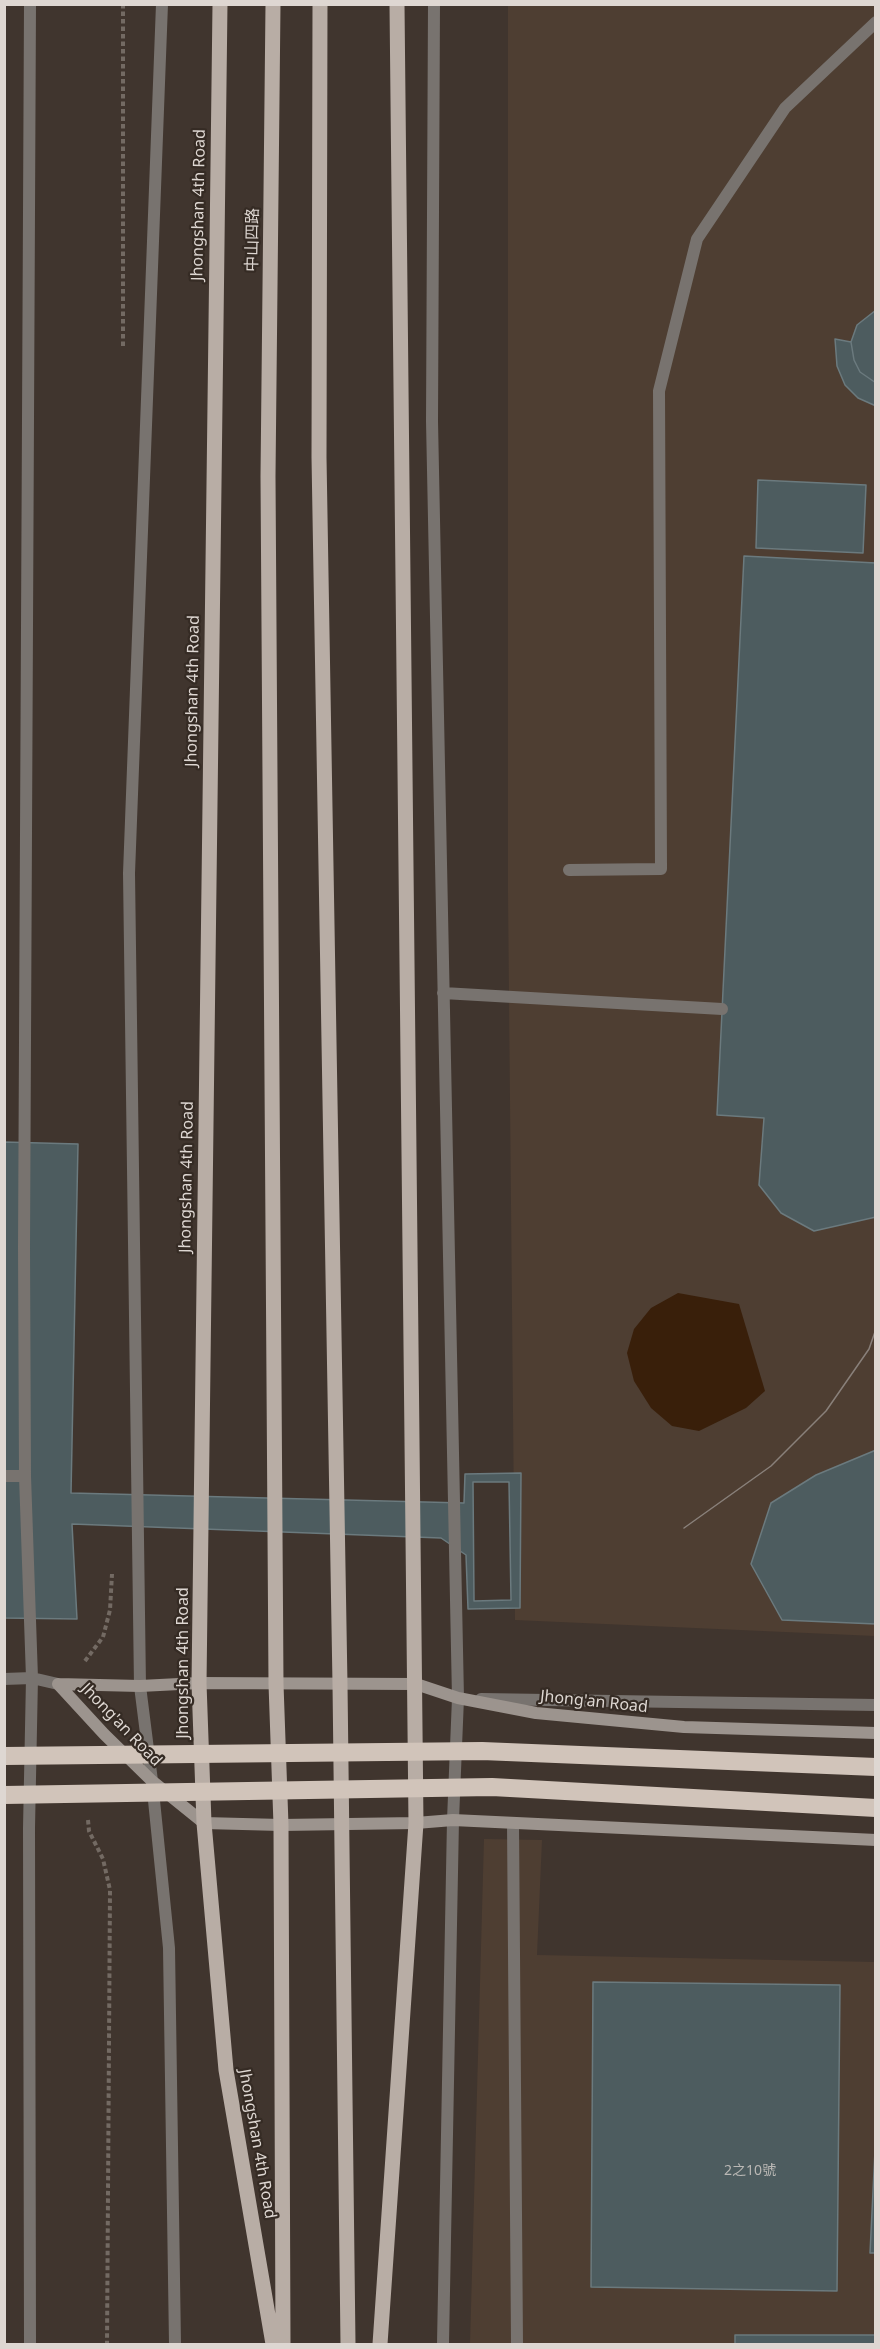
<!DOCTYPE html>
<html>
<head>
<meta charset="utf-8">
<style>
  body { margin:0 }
  #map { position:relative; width:880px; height:2349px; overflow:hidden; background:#40352e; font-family:"Noto Sans",sans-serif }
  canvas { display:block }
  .frame { position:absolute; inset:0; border:6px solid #ded7d2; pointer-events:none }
</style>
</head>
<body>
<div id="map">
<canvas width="880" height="2349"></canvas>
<div class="frame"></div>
</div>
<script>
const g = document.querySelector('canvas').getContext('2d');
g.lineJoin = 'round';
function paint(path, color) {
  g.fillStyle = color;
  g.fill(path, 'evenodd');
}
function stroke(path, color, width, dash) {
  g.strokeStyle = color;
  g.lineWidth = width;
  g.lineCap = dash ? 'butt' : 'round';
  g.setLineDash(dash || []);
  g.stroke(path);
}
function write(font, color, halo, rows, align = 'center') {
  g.font = font + ' "Noto Sans","Noto Sans TC",sans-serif';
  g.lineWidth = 4.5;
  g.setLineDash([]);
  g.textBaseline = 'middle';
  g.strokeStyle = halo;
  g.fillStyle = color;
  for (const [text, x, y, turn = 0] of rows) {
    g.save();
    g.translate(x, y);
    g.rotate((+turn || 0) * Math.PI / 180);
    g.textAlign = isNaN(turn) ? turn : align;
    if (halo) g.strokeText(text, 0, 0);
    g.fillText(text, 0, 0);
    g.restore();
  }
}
paint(new Path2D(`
  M508,5H875V1636L515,1620L508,893Z
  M484,1839L542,1840L537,1955L875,1962V2344H470Z`), '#4e3e32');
paint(new Path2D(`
  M678,1293L739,1304L765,1391L746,1408L699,1431L672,1426L651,1408L634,1381L627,1353L634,1329L651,1308Z`), '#391f0a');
const building = new Path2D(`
  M876,310V383L860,372L854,360L851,342L857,325Z
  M835,339L851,342L854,360L860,372L876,383V406L858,398L845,385L837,366Z
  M758,480L866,485L863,553L756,548Z
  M744,556L876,563V1217L814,1231L781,1213L759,1185L764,1118L717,1115Z
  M4,1142L78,1144L71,1493L464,1503L465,1474L521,1473L520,1608L468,1609L466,1555L441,1538L72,1524L77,1619L4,1618Z
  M876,1450V1624L782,1620L751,1564L771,1503L816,1475Z
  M473,1482H509L511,1600L474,1601Z
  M593,1982L840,1985L837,2291L591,2287Z
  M876,2130V2253H870Z
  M735,2335H876V2344H735Z`);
paint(building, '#4d5c5f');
stroke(building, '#6b7a7e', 1.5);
stroke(new Path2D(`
  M123,346V4
  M85,1661L103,1637L110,1610L112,1574
  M88,1820L89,1831L103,1859L110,1890L107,2344`), '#736a63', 4, [4.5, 3]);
stroke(new Path2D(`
  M162,4L129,873L140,1686L152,1781L169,1948L175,2344
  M434,4L432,421L458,1698L453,1820L443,2344
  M569,870L661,869L659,391L697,239L785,108L876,22
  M443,993L722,1009
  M481,1699L876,1705
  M513,1823L517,2344`), '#78736f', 12);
stroke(new Path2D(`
  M4,1476H25
  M4,1679L32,1678L58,1684
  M30,2344L29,1828L32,1678L25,1476L24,1246L30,4`), '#78736f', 12);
stroke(new Path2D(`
  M58,1684L104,1734L152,1781L204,1823L281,1825L416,1823L453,1820L876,1840
  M58,1684L140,1686L199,1683L416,1684L458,1698L536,1713L684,1727L876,1733`), '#9c948e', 12);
stroke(new Path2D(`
  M220,4L199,1683L204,1823L226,2070L273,2344
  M273,4L268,476L276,1684L281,1825L283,2344
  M320,4L319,457L340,1684L348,2344
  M380,2344L416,1823L397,4`), '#b8ada5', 15);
stroke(new Path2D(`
  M4,1756L482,1751L876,1767
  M4,1795L492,1787L876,1808`), '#d1c4ba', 18);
stroke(new Path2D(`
  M684,1528L771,1466L826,1411L869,1349L876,1329`), '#89807a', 1.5);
write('14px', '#bab8b5', null, [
  ["2之10號",750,2171]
]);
write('16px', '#ded7d2', '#352b24', [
  ["Jhongshan 4th Road",199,205,-89],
  ["中山四路",253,240,-89],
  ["Jhongshan 4th Road",193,691,-89],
  ["Jhongshan 4th Road",187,1177,-89],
  ["Jhongshan 4th Road",183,1663,-90],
  ["Jhong'an Road",594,1702,6],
  ["Jhong'an Road",121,1725,46],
  ["Jhongshan 4th Road",257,2144,80]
]);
</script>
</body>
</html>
